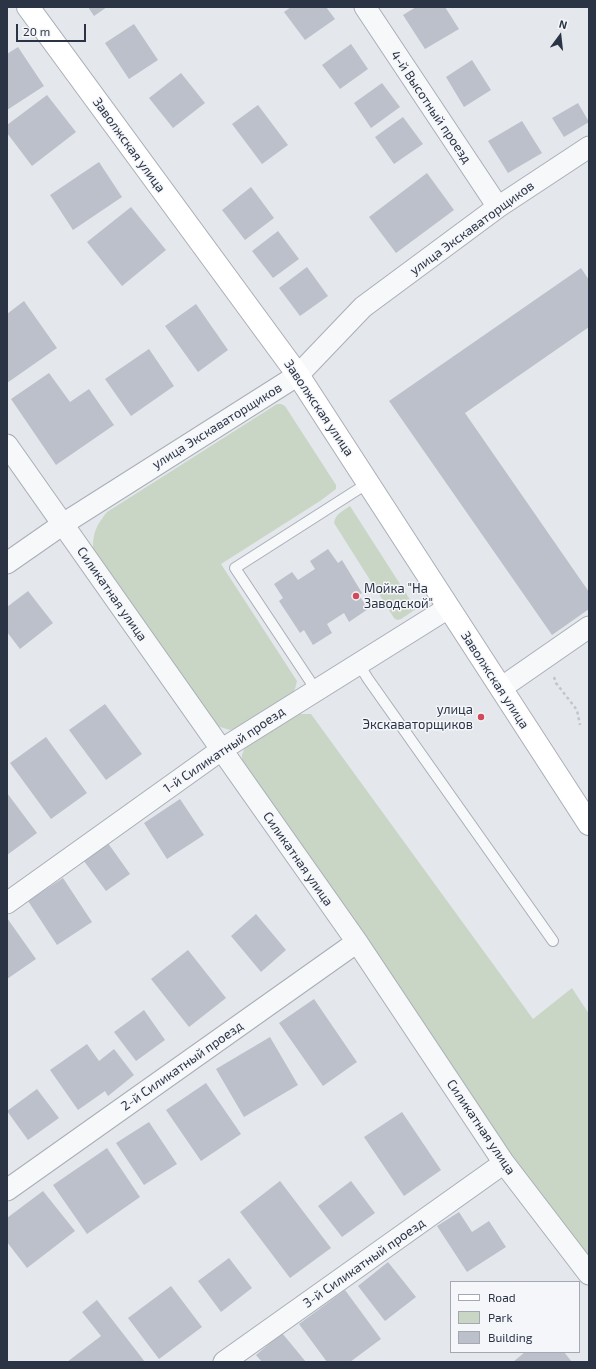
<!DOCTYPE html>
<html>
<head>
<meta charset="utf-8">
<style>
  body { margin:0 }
  #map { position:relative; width:596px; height:1369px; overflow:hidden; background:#e4e7ec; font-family:"Exo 2",sans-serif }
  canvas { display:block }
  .frame { position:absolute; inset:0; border:8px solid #2b3445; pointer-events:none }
  .legend { position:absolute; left:450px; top:1281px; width:130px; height:72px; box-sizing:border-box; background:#f4f6f9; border:1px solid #a4a8b1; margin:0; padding:5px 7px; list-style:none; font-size:12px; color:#2b3445 }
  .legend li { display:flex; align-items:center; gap:8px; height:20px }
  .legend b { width:20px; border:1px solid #a4a8b1 }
  .north { position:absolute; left:540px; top:16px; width:40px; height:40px; -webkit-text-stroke:3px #f4f6f9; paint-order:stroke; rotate:15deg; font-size:11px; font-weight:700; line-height:16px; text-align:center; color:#2b3445 }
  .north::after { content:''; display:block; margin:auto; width:14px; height:18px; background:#2b3445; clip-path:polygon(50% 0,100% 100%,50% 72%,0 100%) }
  .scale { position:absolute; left:16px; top:24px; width:70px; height:18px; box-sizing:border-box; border:2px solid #2b3445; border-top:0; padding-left:5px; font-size:12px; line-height:14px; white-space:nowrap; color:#2b3445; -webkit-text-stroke:3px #f4f6f9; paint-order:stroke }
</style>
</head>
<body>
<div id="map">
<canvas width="596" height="1369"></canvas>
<div class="frame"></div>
<ul class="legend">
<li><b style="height:5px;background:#fff"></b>Road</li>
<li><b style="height:11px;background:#c9d6c5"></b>Park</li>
<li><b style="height:11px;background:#bbc0ca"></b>Building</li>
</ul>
<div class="north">N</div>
<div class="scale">20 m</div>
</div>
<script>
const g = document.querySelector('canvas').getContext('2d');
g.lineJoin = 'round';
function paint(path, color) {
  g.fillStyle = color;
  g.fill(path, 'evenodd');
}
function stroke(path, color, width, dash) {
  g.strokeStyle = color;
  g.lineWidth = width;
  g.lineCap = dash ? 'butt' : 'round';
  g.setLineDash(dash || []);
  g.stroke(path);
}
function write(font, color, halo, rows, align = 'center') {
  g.font = font + ' "Exo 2",sans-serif';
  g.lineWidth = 3;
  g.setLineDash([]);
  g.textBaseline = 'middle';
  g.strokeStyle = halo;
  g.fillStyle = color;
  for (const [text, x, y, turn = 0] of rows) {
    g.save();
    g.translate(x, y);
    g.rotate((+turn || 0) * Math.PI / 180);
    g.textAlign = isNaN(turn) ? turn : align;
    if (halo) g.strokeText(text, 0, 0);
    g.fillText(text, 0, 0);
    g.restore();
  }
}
paint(new Path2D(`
  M277,404H281L285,406L336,485V489L320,501L221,564L297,681L295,689L293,693L243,727L230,730L217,726L93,549C93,531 97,525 107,512Z
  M350,506L416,609L401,619L397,620L394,618L334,523C335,514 343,511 350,506Z
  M298,714H311L533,1019L572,988L589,1014V1259L559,1221L503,1143L242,766V755L245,747Z`), '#c9d6c5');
paint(new Path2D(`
  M88,7H107L94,16Z
  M291,7H326L335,19L305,40L284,12Z
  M416,7H445L459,29L425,49L403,15Z
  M134,24L158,60L129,79L105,43Z
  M351,44L368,69L340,89L322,65Z
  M18,47L44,86L7,110V54Z
  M472,60L491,90L464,107L446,77Z
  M181,73L205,103L173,128L149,98Z
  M382,83L400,107L371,128L354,103Z
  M47,95L76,132L32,166L7,133V125Z
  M578,103L589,122L564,137L552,118Z
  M258,105L288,145L262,164L232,124Z
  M403,117L423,144L394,164L375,137Z
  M522,121L542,153L508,173L488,141Z
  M99,162L122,197L73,230L50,195Z
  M427,173L454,210L396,253L369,217Z
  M251,187L274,218L245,240L222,210Z
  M131,207L166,250L122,286L87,242Z
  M278,231L299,259L273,278L252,251Z
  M307,267L328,296L300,316L279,288Z
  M581,268L589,280V327L465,413L589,592V609L552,635L389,401Z
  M24,301L57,348L7,383V314Z
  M196,304L228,350L198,372L165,326Z
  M149,349L174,386L131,416L105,379Z
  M49,373L70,402L89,389L114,425L56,465L11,399Z
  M328,549L338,563L342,560L362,593L359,595L368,609L349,622L344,613L327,624L332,633L313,645L304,630L300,633L279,601L283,598L274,584L292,572L298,580L315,569L310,561Z
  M28,591L53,623L20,649L7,632V607Z
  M105,704L142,754L106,780L69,730Z
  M46,737L87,793L51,819L10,763Z
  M7,793L37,833L7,855Z
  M180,799L204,835L167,859L144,823Z
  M105,839L130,874L106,891L81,857Z
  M63,878L92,922L57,945L28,901Z
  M256,914L286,950L261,972L231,936Z
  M7,918L36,959L7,979Z
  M188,950L226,998L189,1027L151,979Z
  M314,999L357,1062L323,1086L279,1023Z
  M144,1010L165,1040L136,1061L114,1032Z
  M270,1037L298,1085L244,1117L216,1069Z
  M87,1044L99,1061L114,1049L134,1075L108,1096L105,1091L78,1110L50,1070Z
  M206,1083L241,1134L201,1161L166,1110Z
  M37,1089L59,1118L28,1140L7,1111Z
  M402,1112L441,1170L404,1196L364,1137Z
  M149,1122L177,1164L144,1185L116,1143Z
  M107,1148L140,1197L87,1234L53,1185Z
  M280,1181L331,1248L290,1278L240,1212Z
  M351,1181L375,1213L342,1237L318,1206Z
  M43,1191L75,1231L27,1268L7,1242V1218Z
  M459,1212L472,1232L489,1221L506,1247L467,1272L437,1226Z
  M229,1258L252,1288L221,1312L198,1281Z
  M388,1262L416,1297L385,1321L358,1286Z
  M171,1286L202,1327L159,1359L128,1318Z
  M345,1290L381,1339L350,1362H327L299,1324Z
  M97,1300L145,1362H67L101,1336L82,1312Z
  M282,1333L306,1362H262L256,1355Z
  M525,1352H564L572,1362H513Z`), '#bbc0ca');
const service = new Path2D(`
  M358,663L368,679L553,941
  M316,690L235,568L368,483`);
const minor = new Path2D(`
  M365,7L498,207
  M7,445L357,942L504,1163L589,1274
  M7,563L63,524L298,375L363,307L498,207L589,147
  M501,688L589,627
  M7,903L221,750L448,608
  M7,1190L357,942
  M224,1362L504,1163`);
const secondary = new Path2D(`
  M28,7L298,375L589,824`);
stroke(service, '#a9aeb7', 12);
stroke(minor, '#a9aeb7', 23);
stroke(secondary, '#a9aeb7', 24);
stroke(new Path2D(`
  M554,677L556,683L577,710L580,725`), '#c2c5cb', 2.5, [3, 3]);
stroke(service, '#f7f8fa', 10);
stroke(minor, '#f7f8fa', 21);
stroke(secondary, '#fff', 22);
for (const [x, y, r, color] of [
  [356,596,4,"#d1495b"],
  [481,717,4,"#d1495b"]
]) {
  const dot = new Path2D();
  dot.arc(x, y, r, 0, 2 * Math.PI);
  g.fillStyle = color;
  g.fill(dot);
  stroke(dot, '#f4f6f9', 1.5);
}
write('13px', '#2b3445', '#f4f6f9', [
  ["4-й Высотный проезд",431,107,56],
  ["Заволжская улица",129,145,54],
  ["улица Экскаваторщиков",472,228,-36],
  ["Заволжская улица",319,408,56],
  ["улица Экскаваторщиков",217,426,-32],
  ["Силикатная улица",112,594,55],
  ["Заволжская улица",495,680,57],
  ["1-й Силикатный проезд",224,750,-34],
  ["Силикатная улица",298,859,55],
  ["2-й Силикатный проезд",182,1066,-35],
  ["Силикатная улица",481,1127,56],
  ["3-й Силикатный проезд",364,1263,-35]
]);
write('13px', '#2b3445', '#f4f6f9', [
  ["Мойка \"На",364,589],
  ["Заводской\"",364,604],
  ["улица",473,710,"right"],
  ["Экскаваторщиков",473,725,"right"]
], 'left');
</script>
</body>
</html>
